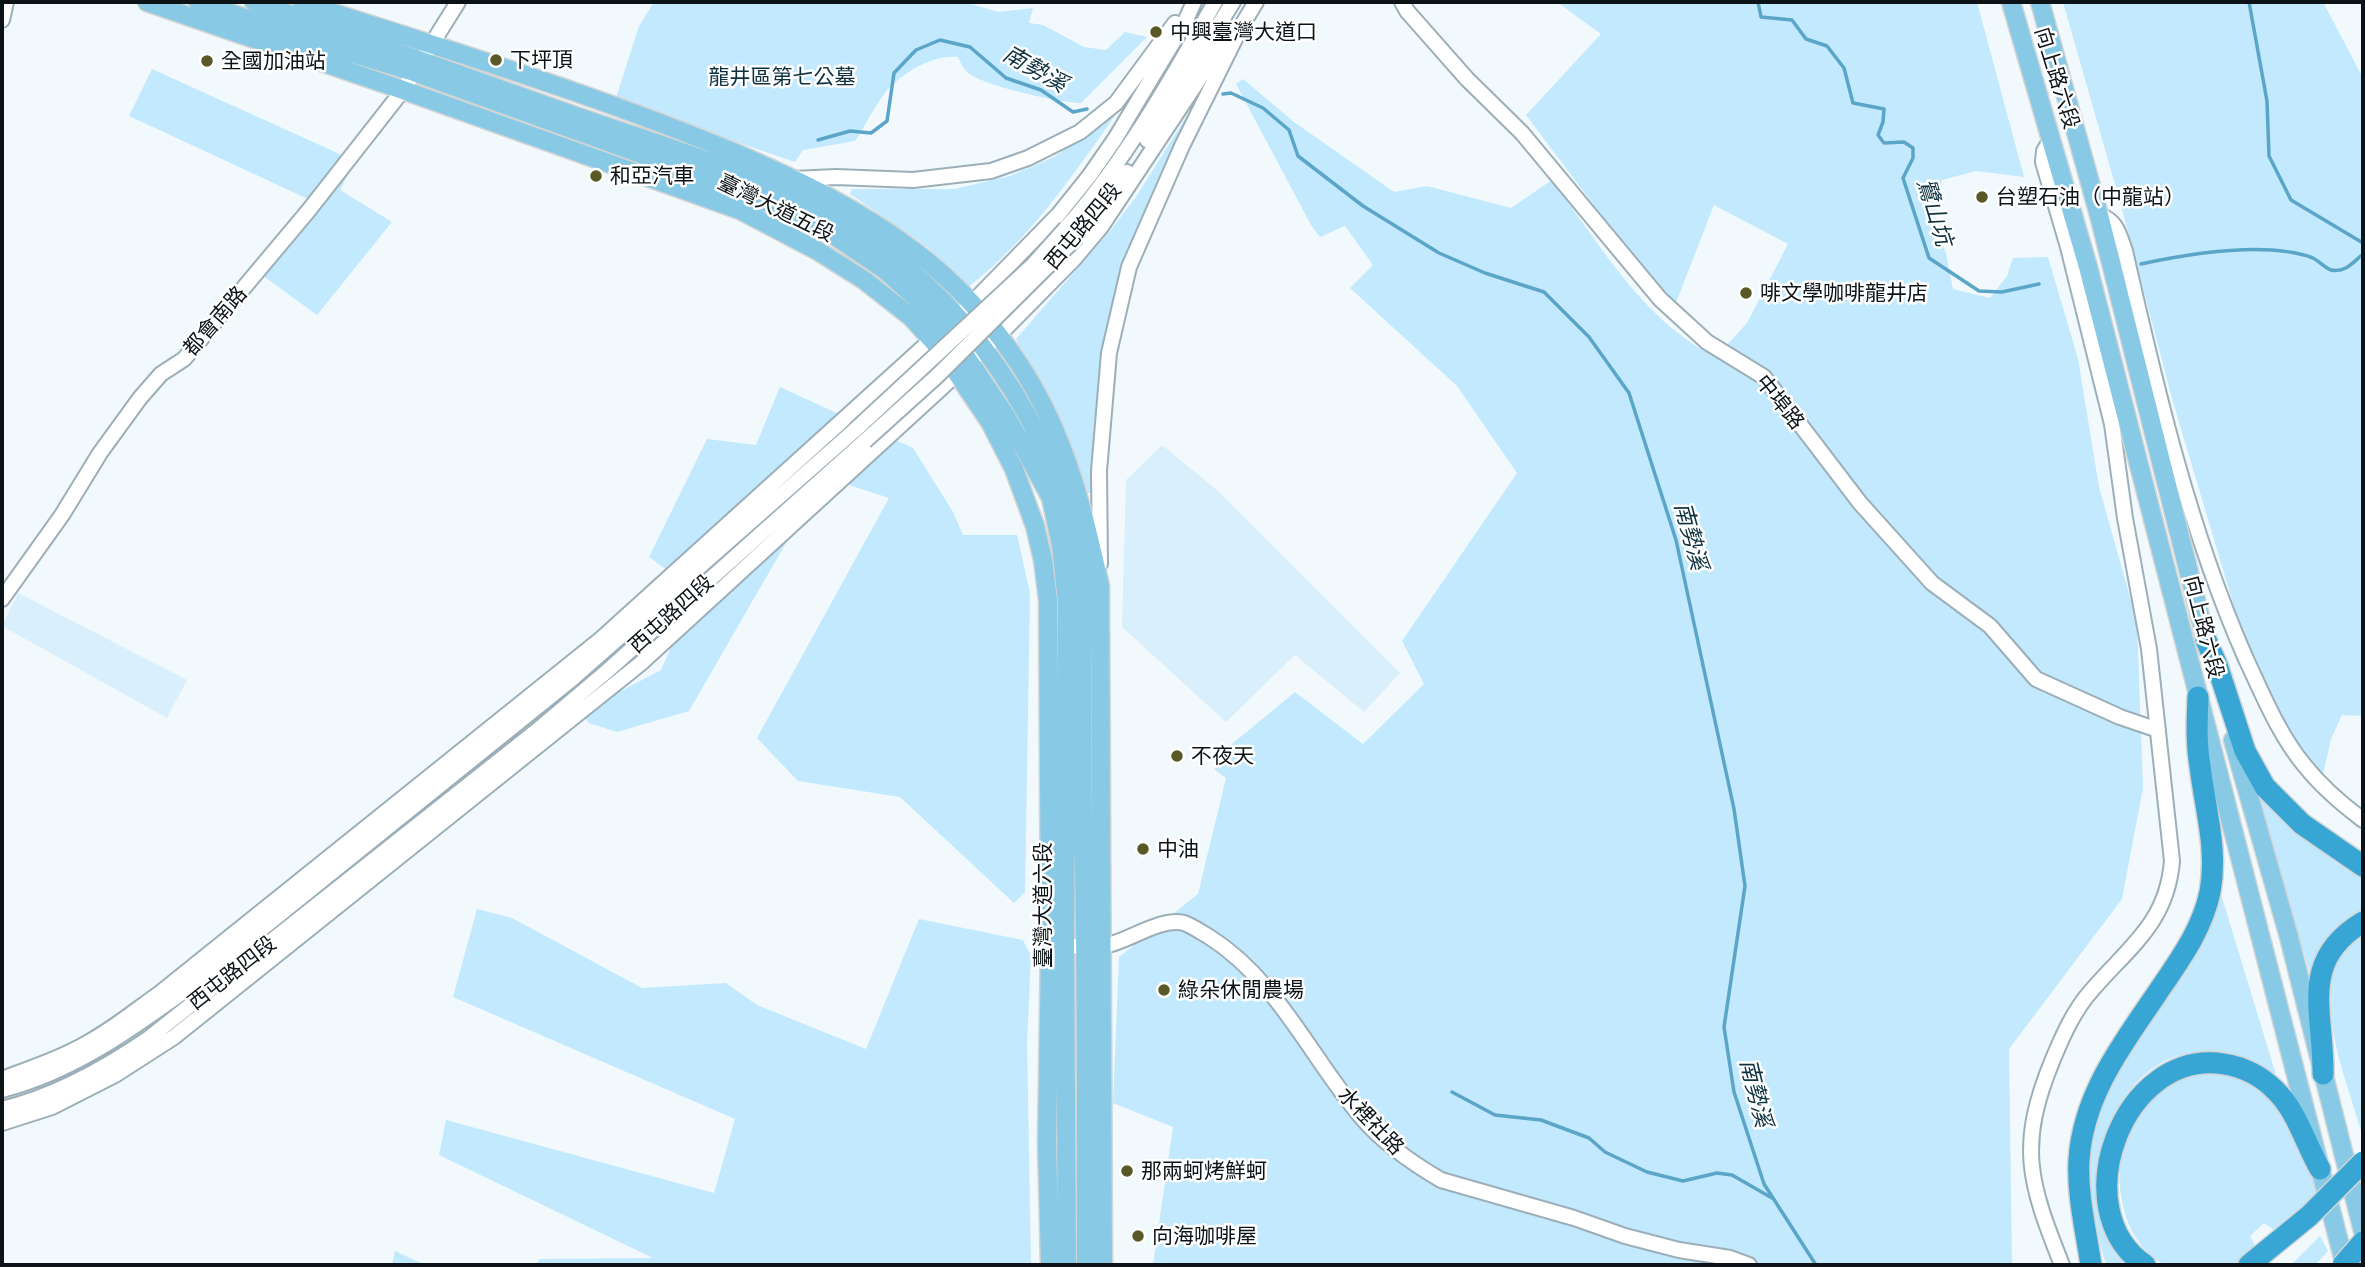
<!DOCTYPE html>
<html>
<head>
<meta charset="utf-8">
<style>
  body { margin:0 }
  #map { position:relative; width:2365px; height:1267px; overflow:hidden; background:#f1f9fd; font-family:"Exo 2",sans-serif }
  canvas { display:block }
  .frame { position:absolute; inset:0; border:4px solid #0c1316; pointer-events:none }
</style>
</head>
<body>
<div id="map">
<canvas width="2365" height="1267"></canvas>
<div class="frame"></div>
</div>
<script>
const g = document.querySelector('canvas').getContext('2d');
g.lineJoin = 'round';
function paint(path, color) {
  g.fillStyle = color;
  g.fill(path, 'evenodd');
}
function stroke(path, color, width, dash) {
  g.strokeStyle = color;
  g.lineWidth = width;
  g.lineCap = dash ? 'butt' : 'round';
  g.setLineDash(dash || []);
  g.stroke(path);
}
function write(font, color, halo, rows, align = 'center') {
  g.font = font + ' "Exo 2","Noto Sans TC",sans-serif';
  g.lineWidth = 5;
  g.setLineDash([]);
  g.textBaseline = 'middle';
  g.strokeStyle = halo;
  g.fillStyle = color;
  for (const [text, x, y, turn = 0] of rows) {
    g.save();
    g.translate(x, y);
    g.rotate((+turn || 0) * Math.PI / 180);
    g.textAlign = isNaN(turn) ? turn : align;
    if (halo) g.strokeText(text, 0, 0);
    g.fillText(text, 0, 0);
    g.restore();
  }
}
paint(new Path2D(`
  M1162,445L1217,490L1400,673L1364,712L1295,655L1226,722L1122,627L1126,480Z
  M18,593L187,680L167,718L2,626Z`), '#d9effb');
paint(new Path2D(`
  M654,2H964L999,12L1033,8L1029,23L1043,25L1084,47L1106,50L1125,32L1147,37L1081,103C1061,103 978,85 966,71C963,68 960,61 958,57C933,54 901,73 885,93C874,107 865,126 855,141L803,150L795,162L615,101L639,26Z
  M1557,2H1977L2024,177L1976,171L1942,180L1935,223L1946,253L1953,289L1990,298L2007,276L2013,258L2048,257L2078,359L2099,487L2137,622L2143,788L2122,899L2009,1049L2012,1265H1153L1173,1127L1113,1103L1119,957L1198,894L1226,778L1214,769L1232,744L1295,692L1363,744L1424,684L1402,641L1517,473L1457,386L1350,288L1373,265L1345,226L1320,237L1311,225L1236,84L1243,79L1294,122L1394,192L1427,186L1511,208L1552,180C1598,242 1645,323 1716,357L1747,323L1788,244L1714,205L1675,305L1596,208L1526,115L1601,34Z
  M2063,2H2323L2363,78V716L2342,715L2331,739L2323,775L2292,734L2241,630L2173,402L2122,209Z
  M152,69L355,161L340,190L392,222L317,315L262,275L315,216L306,198L129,116Z
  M1188,114L1122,281L1099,386L1093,493H1086L1016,339L1110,231L1136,197Z
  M1110,116L1114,117C1071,178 1028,241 968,287L928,248L850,194L852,189H954L1010,176L1054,157Z
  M780,387L913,448L953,512L963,535H1017L1030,593L1025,892L1014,903L900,797L798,781L757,738L889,498L824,477L689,711L617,732L589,723L575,704L621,691L661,670L696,591L649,557L707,439L756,445Z
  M2256,787L2363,876V910C2333,926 2315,945 2312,981Z
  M2220,891L2280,1088C2258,1076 2233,1056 2208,1053C2143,1047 2100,1118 2100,1175C2101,1182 2099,1190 2101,1197C2107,1218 2122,1244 2132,1265H2106L2089,1205L2084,1159L2100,1102Z
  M477,909L512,918L642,988L726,983L757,1005L866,1049L919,919L1023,940L1031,956L1027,1043L1031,1265H535L540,1259L653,1258L439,1155L446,1120L714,1193L735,1119L453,997Z
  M2363,928V1137C2348,1083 2313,1005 2341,952C2346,943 2356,935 2363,928Z
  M2225,1071L2271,1091L2310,1167L2319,1196L2278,1233L2264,1223L2250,1236L2258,1252L2242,1262L2232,1265C2213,1265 2186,1267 2168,1265C2155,1263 2143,1248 2136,1238C2106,1187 2118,1115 2168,1080C2177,1074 2212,1073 2225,1071Z
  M2320,1236L2328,1251L2315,1265H2291Z
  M395,1251L425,1265H392Z`), '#c2e9fd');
stroke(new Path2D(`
  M1758,2L1761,17L1792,20L1806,39L1827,46L1844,68L1853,103L1884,109L1883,122L1878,135L1884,143L1904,142L1913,148V158L1903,178L1929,258L1979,291L2002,292L2039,284
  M2249,2L2267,101L2269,156L2291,200L2363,243
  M1223,94L1231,93L1263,108L1289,130L1298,156L1363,206L1439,253L1485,273L1544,292L1589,337L1629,393L1676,540L1734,809L1745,886L1724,1027L1734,1092L1764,1184L1816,1265
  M1126,102L1127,101
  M818,140L850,131L871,133L887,121L894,73L916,50L940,40L970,47L1006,78L1041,90L1073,112L1087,109
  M2141,264C2188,254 2267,241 2313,258C2319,261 2325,268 2331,270C2346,273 2353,262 2363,254
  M1452,1092L1495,1115L1541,1120L1589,1138L1605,1152L1647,1172L1683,1181L1717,1173L1732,1175L1772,1198`), '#5ba5c8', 3.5);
const minor = new Path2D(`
  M1402,2L1407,11L1467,79L1522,133L1660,299L1707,342L1764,377L1860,503L1932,583L1990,626L2036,679L2120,717L2158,730
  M2,20L6,2
  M2051,139L2044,151L2043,162L2068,247L2112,424L2125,518L2149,649L2172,861C2167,923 2129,947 2092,990C2074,1010 2063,1035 2053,1059C2017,1146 2029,1182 2062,1265
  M1147,140L1233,2
  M793,179L836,177L913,180L991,171L1028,158L1080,132L1116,103L1175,23
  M2099,215C2117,221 2119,234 2125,251C2156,388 2189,530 2246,659C2263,695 2279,735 2305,766C2321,786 2343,805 2363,820
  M1066,228C1126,160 1171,80 1215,2
  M1077,237L1127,172
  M1100,564L1099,471L1109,353L1129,267L1182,146L1242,25L1256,2
  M2,599L62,515L100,453L140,398L161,374L184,359L309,210L403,90L458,2
  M1055,946C1072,945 1092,949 1108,945C1130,940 1162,917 1184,923C1192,926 1201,932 1208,936C1278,980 1310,1057 1362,1118C1384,1144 1412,1163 1441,1180L1574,1218L1625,1236L1679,1250L1730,1258L1749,1265
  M2,1079C28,1069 54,1061 78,1048C108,1033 133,1012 160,993L601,639L971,304L1058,215L1090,175L1115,139L1184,24L1194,2
  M2,1090C72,1072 129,1031 187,989L572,679L855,430
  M2,1109C55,1096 104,1069 149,1038L535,732L606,672L865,441
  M2,1123L52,1107L115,1075L174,1037L640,664L997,337L1074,259L1101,227L1227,37L1242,25`);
const major = new Path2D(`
  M147,2L403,90L740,210L818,251L864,280L911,317L942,351L990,422L1014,469L1035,526L1043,560L1048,600L1050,946L1047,1143L1050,1265
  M198,2L321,44L414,72L655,159L774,206L829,232L885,270L923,304L954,339L1004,413L1024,448L1051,498L1061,545L1067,601L1065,946L1067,1265
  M254,2C360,38 465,77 570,114C659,145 751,171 833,217C964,290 1060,428 1081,576C1085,601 1082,629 1082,655C1082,711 1082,767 1083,823C1087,971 1086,1118 1086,1265
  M302,2C340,16 379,27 418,40C524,74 630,109 733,152C796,179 859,209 914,251C973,295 1025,361 1054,429C1076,479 1088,533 1100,586L1103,1265
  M2011,2L2088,267L2345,1265
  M2040,2L2099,215L2209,652
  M2233,740L2289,937L2363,1231`);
const highway = new Path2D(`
  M2206,640L2217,665L2245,751L2265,787L2302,824L2363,866
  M2323,1074C2324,1012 2298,961 2363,922
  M2091,1265C2086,1231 2077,1195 2079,1160C2083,1096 2121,1046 2156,995C2178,962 2202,931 2210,892C2218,849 2205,809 2200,766C2196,743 2197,721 2198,697
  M2145,1265C2064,1211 2122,1048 2224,1064C2243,1067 2261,1076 2275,1090C2297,1111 2305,1143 2320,1169
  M2249,1265L2309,1216`);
stroke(minor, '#9cafb9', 18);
stroke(major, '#d3d5d5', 21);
stroke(highway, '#d3d5d5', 24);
stroke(minor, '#fff', 14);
stroke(major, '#88cae5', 18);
stroke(highway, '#38a6d4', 21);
const minorBridge = new Path2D(`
  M855,430L1033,265L1066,228
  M865,441L937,376L1077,237`);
const highwayBridge = new Path2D(`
  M2309,1216L2363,1162
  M2343,1265L2363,1242`);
stroke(minorBridge, '#9cafb9', 18, []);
stroke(highwayBridge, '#d3d5d5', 24, []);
stroke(minorBridge, '#fff', 14);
stroke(highwayBridge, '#38a6d4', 21);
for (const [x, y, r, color] of [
  [1156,32,7,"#585926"],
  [496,60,7,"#585926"],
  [207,61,7,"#585926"],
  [596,176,7,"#585926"],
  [1982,197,7,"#585926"],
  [1746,293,7,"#585926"],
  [1177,756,7,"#585926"],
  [1143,849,7,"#585926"],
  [1164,990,7,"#585926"],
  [1127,1171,7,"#585926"],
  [1138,1236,7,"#585926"]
]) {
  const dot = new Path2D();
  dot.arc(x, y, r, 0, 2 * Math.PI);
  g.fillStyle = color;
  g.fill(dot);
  stroke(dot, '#fff', 2.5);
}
write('21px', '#0c1316', '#fff', [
  ["中興臺灣大道口",1170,32],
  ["下坪頂",510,60],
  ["全國加油站",221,61],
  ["和亞汽車",610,176],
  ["台塑石油（中龍站）",1996,197],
  ["啡文學咖啡龍井店",1760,293],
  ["不夜天",1191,756],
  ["中油",1157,849],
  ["綠朵休閒農場",1178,990],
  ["那兩蚵烤鮮蚵",1141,1171],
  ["向海咖啡屋",1152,1236]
], 'left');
write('21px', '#0d303f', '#fff', [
  ["龍井區第七公墓",782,77]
]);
write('21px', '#0c1316', '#fff', [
  ["向上路六段",2057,78,73],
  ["臺灣大道五段",776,208,26],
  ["西屯路四段",1083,226,-50],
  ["都會南路",215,321,-49],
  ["中埠路",1780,402,51],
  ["西屯路四段",671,614,-42],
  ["向上路六段",2204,627,76],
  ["臺灣大道六段",1043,905,-90],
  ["西屯路四段",232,973,-38],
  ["水裡社路",1371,1121,46]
]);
write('italic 23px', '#0f3241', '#fff', [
  ["南勢溪",1035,69,30],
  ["鷺山坑",1935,212,73],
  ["南勢溪",1691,536,75],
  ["南勢溪",1756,1093,76]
]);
</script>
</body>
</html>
